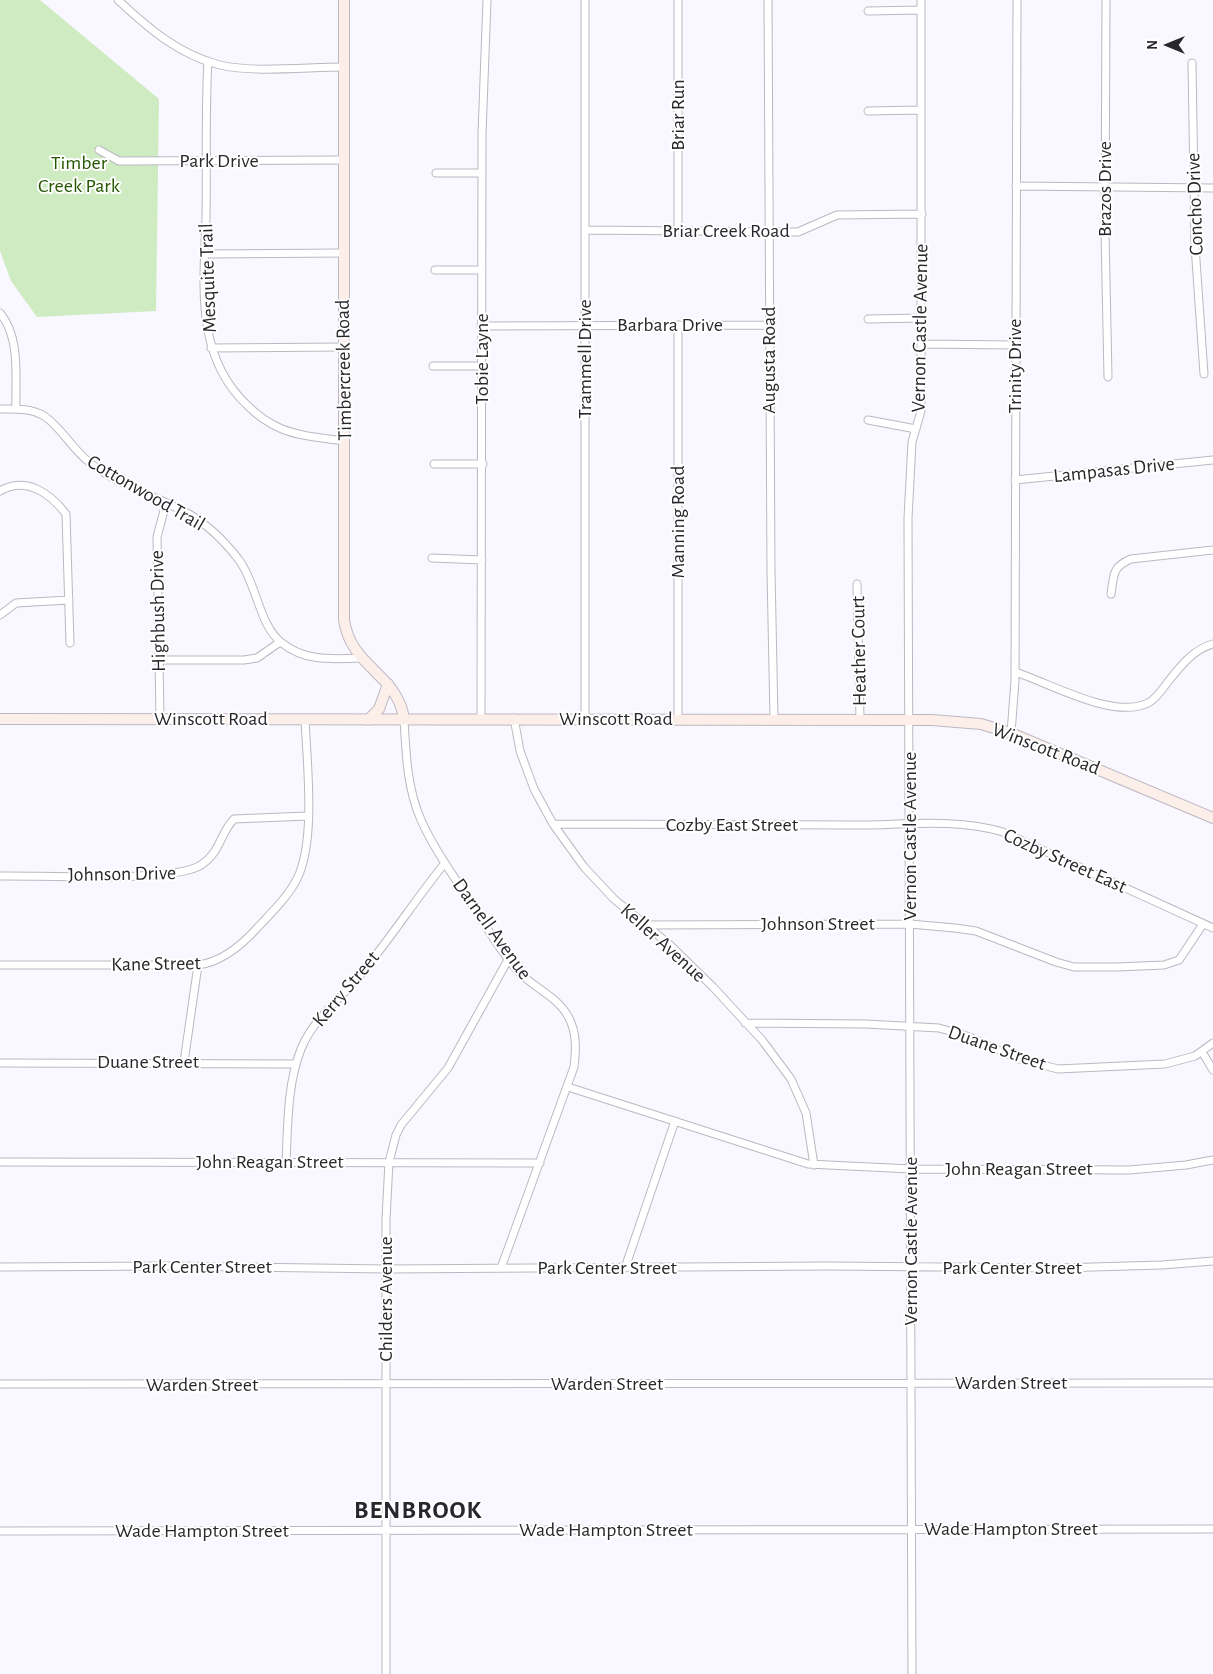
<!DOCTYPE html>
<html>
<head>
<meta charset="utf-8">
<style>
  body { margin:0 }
  #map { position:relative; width:1213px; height:1674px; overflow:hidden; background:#f9f7ff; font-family:"Alegreya Sans",sans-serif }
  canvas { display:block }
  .north { position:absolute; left:1143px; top:20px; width:50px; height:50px; -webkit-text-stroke:4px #fff; paint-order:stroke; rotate:270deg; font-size:14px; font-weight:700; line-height:20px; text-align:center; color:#28272b }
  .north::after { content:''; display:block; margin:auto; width:18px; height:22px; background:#28272b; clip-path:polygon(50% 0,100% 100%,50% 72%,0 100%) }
</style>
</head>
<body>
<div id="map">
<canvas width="1213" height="1674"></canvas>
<div class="north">N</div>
</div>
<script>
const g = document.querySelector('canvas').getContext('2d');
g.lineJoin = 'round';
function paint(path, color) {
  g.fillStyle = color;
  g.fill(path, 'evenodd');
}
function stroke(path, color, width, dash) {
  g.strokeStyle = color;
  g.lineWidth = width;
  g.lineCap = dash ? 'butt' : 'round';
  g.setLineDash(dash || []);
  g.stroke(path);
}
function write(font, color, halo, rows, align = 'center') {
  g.font = font + ' "Alegreya Sans",sans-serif';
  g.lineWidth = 4;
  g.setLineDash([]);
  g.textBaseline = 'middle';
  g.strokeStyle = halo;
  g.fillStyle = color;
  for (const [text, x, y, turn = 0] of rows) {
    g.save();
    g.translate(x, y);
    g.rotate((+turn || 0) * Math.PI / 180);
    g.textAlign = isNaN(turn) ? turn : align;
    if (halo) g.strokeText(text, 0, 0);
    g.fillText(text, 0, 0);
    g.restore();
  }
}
paint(new Path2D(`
  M0,0H40L159,99L156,311L37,317L11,281L0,251Z`), '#ceebc1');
const street = new Path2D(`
  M118,0C148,28 179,55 220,65C252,73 308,67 343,67
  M768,0L771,571L774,719
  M1106,0L1105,232L1108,377
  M868,11L921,10
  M208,61C205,113 207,165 206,217C204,284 194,356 248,406C257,415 270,424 282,429C302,437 324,438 345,441
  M1192,63L1195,246L1204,374
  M868,111L921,110
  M99,150L119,161L342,160
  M436,173H482
  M1016,186L1213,188
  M586,230L798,232L837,215L922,214
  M678,231V0
  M205,254L343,253
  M435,270H482
  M0,313C21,338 15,378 16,409
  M868,319L922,318
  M678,325V719
  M481,326L769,325
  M922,344L1014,345
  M211,348L344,347
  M433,366H482
  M0,409C15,409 31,408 44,416C60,426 73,450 89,462C119,486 156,496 189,514C208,525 226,543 239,560C257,584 259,626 282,643C305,662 334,659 362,658
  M868,420L916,429
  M434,464H483
  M1015,480L1213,460
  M0,491C26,476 50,493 66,514L70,643
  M432,558L482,560
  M857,584L860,718
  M1111,594C1114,575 1112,567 1131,559L1213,550
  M0,615L16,603L69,600
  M158,660H244L257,658L280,642
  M1015,672C1050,683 1113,720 1148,703C1156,699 1162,690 1167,683C1179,668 1193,649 1213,644
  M481,718L482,134L487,0
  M514,718L520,751L534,789L553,824L584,867L614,899L670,945L713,987L762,1040L791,1079L806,1113L814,1165
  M585,718V0
  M160,719L157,537L166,503
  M404,719C406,754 407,788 421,820C434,849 453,875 470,901C485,924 499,950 517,970C533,988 558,996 569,1018C577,1034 576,1050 574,1067L501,1268
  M1011,733L1015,681L1017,0
  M553,824C654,824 755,825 856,825C904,825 955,818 1003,832L1213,928
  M0,876C39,875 174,883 201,865C221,852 220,833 234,819L307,816
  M646,925L910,924L955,928L976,931L1056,962L1074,967H1117L1164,965L1179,960L1203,924
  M0,965H198C222,962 242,945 258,927C272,912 287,898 297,879C316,841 307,764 305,720
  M745,1023L866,1024L939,1028L967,1036L1019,1059L1058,1069L1165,1064L1195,1056L1213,1043
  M1202,1052L1213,1070
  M184,1062L198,965
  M0,1063L296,1064
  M568,1087L808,1164L911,1169L1129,1170L1186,1165L1213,1160
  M0,1162L540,1163
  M286,1162C288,1124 287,1085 301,1049C313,1020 335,1004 355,981C387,944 414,901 445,863
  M0,1267L167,1266L387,1269L828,1266L1059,1268L1162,1265L1213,1261
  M625,1268L675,1121
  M0,1384L1213,1383
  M0,1531L1213,1529
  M386,1674V1219L389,1162L396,1135L401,1125L448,1068L509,958
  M912,1674L908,518L912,442L921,411V0`);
const secondary = new Path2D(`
  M344,0V620C351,668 398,674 404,719
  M0,719L932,720L981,724L1011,733L1213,818
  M368,720L379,709L388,684`);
stroke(street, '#bcb8c3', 9);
stroke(secondary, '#bcb8c3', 12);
stroke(street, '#fff', 7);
stroke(secondary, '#fceee8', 10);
write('20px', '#28272b', '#fff', [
  ["Briar Run",678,115,-90],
  ["Park Drive",219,161],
  ["Brazos Drive",1105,189,-90],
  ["Concho Drive",1195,204,-92],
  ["Briar Creek Road",726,231],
  ["Mesquite Trail",208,278,-92],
  ["Barbara Drive",670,325],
  ["Vernon Castle Avenue",920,328,-89],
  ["Tobie Layne",482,359,-90],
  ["Trammell Drive",585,359,-90],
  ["Augusta Road",769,360,-90],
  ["Trinity Drive",1015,366,-90],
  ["Timbercreek Road",344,370,-91],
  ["Lampasas Drive",1114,470,-6],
  ["Cottonwood Trail",146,493,30],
  ["Manning Road",678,522,-90],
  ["Highbush Drive",158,611,-91],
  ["Heather Court",859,651,-91],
  ["Winscott Road",211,719],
  ["Winscott Road",616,719],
  ["Winscott Road",1046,749,21],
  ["Cozby East Street",732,825],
  ["Vernon Castle Avenue",910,836,-90],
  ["Cozby Street East",1065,861,24],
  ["Johnson Drive",122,874,-1],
  ["Johnson Street",818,924],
  ["Darnell Avenue",492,929,54],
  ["Keller Avenue",663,943,42],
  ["Kane Street",156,964,-1],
  ["Kerry Street",346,989,-50],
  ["Duane Street",997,1048,19],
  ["Duane Street",148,1062],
  ["John Reagan Street",270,1162],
  ["John Reagan Street",1019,1169],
  ["Vernon Castle Avenue",911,1241,-90],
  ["Park Center Street",202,1267],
  ["Park Center Street",607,1268],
  ["Park Center Street",1012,1268],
  ["Childers Avenue",386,1299,-90],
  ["Warden Street",1011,1383],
  ["Warden Street",607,1384],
  ["Warden Street",202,1385],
  ["Wade Hampton Street",1011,1529],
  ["Wade Hampton Street",606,1530],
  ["Wade Hampton Street",202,1531]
]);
write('20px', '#255600', '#fff', [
  ["Timber",79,163],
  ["Creek Park",79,186]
]);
g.letterSpacing = '1px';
write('bold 25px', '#28272b', '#fff', [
  ["BENBROOK",418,1510]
]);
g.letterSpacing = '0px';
</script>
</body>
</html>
